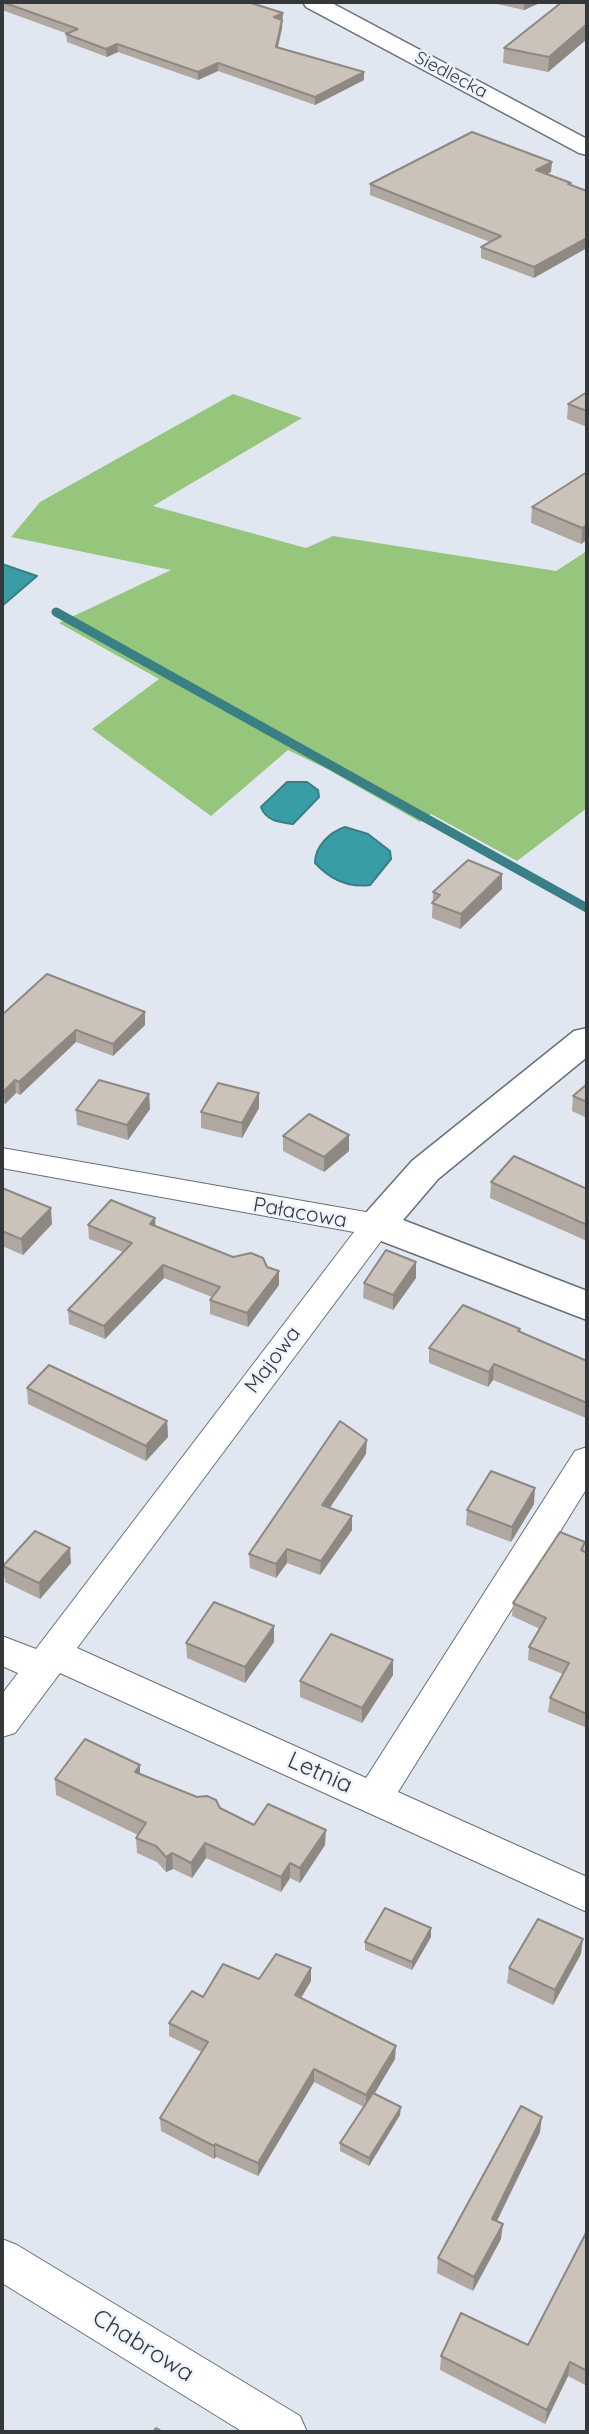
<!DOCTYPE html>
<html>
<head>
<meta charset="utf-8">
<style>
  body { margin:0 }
  #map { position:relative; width:589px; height:2434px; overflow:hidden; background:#e0e7f1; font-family:Quicksand,sans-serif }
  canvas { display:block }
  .frame { position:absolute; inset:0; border:4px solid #35383b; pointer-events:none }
</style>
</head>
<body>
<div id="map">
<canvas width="589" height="2434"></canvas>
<div class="frame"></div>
</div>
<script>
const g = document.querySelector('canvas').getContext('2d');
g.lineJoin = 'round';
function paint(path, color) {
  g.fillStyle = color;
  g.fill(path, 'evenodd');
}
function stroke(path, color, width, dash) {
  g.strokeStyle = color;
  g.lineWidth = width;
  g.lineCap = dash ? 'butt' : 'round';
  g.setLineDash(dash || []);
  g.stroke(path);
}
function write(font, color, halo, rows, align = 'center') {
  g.font = font + ' Quicksand,sans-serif';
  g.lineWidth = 5;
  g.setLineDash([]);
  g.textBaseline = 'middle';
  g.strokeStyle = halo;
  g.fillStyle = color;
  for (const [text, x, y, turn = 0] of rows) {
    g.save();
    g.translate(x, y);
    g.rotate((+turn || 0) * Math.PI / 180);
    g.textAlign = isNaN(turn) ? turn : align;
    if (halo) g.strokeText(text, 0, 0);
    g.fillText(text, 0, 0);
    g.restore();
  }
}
paint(new Path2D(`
  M233,394L302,418L153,506L306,548L333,536L556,571L587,551V808L517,861L431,814L420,822L327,769L288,750L211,816L92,729L159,679L59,623L171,570L11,537L40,502Z`), '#95c67c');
const water = new Path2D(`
  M2,564L37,576L2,606Z
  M287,782H307L318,790L319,797L293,824C279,822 266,821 261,807Z
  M345,827L368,834L390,851L391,859L370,885C349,888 330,879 315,863C315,846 330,832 345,827Z`);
paint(water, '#399da6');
stroke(water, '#387f86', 2);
stroke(new Path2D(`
  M56,612L587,908`), '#387f86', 9);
const street = new Path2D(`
  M2,1148L377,1214L388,1217L393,1225L77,1648L366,1778L575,1451L587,1447V1488L398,1792L587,1877V1912L60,1673L15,1733L2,1737V1694L18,1673L2,1666V1636L36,1649L354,1232L2,1168Z
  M2,2239L17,2245L300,2416L307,2432H243L2,2283Z`);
const secondary = new Path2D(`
  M303,2H330L587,139V155L579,153L306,7Z
  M587,1028V1057L438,1179L403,1220L587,1291V1320L363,1234L358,1225L363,1216L412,1161L574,1031Z`);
stroke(street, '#696f78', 2);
stroke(secondary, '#696f78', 3);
paint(street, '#fff');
paint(secondary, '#fff');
paint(new Path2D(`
  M2,2L283,21L282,22V28L278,47L364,72V80L315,105L218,71L198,80L118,52L107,57L67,42L66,34H68L2,10Z
  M488,2H542L524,10Z
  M587,2V39L548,72L503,63L504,48Z
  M551,172L547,174L571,183V185L534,278L481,258V247L490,242L370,195V184Z
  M587,392V427L567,419L568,404Z
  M587,472L581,544L531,523L532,507Z
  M502,874V889L460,929L432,918L433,892Z
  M145,1012V1025L113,1056L76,1042L20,1095L16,1093L5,1104L2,1102V1015Z
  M587,1084V1118L572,1111L573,1096Z
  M259,1093V1108L242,1138L201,1128V1112Z
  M149,1094L150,1109L128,1140L77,1125L76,1110Z
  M349,1135V1151L324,1172L283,1151V1136Z
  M491,1182L587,1189V1241L490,1198Z
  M2,1188L52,1224L23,1255L2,1246Z
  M88,1225L155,1226L233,1257L279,1271V1285L248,1327L210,1314V1300L212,1297L164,1278L105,1339L69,1324L68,1310L123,1252L89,1239Z
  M416,1262V1278L393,1310L363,1298L364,1283Z
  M520,1329V1332L587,1361V1417L586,1418L493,1380L488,1387L429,1363V1348Z
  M27,1388L167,1421L168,1437L146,1461L28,1404Z
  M366,1454L330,1508L352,1530L320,1575L287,1563L276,1578L250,1568L249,1554Z
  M534,1504L511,1542L466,1525L467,1510Z
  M585,1542L584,1552L587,1553V1728L548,1712L550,1698L563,1674L528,1660L529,1647L540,1629L512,1616L513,1603Z
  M71,1563L40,1599L5,1582L3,1566Z
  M274,1626V1642L245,1683L187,1658L186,1643Z
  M393,1660V1675L362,1723L300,1697V1681Z
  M140,1765V1774L220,1808L254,1825L325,1845L300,1883L290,1878L281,1892L206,1858L192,1878L173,1869L166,1872L157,1862L137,1853L136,1838L138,1835L56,1795L55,1779Z
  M431,1937L412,1970L365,1950V1942Z
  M581,1954L553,2005L507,1983L509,1968Z
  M259,1979L311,1981L301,1998L395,2059L374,2094L400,2115L369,2166L340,2151V2143L364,2107L314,2082L258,2176L216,2157L214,2159L161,2131L160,2118L202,2052L169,2036V2023Z
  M540,2132L497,2221L501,2239L473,2291L437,2273L438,2258Z
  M587,2231V2386L568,2376L545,2424L440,2370L441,2356L528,2345Z`), '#afa7a0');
paint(new Path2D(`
  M528,2H542L524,10V4Z
  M283,13L282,28L276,55L274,17Z
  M587,24V39L548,72L549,57Z
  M117,44L118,52L107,57L106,49Z
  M218,63V71L198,80V72Z
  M364,72V80L315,105V97Z
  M552,162L551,172L535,180L536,170Z
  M587,238V248L534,278V267Z
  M587,525V540L581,544L582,528Z
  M502,874V889L460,929L461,914Z
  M145,1012V1025L113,1056V1044Z
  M76,1030V1042L20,1095L19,1082Z
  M15,1080L16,1093L5,1104L4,1091Z
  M259,1093V1108L242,1138V1123Z
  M149,1094L150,1109L128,1140L127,1125Z
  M349,1135V1151L324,1172V1157Z
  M51,1208L52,1224L23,1255L21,1239Z
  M155,1218L156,1232L150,1224Z
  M416,1262V1278L393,1310V1295Z
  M163,1265L164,1278L105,1339L104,1326Z
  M279,1271V1285L248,1327L247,1313Z
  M494,1364L493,1380L488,1387L489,1372Z
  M167,1421L168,1437L146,1461V1446Z
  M367,1440L366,1454L322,1519V1505Z
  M535,1488L534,1504L511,1542L512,1527Z
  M352,1516V1530L320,1575L321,1561Z
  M70,1548L71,1563L40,1599L39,1583Z
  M287,1549V1563L276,1578V1564Z
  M274,1626V1642L245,1683V1667Z
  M393,1660V1675L362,1723V1708Z
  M140,1765V1780L135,1772Z
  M326,1830L325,1845L300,1883V1868Z
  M205,1843L206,1858L192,1878L191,1863Z
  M172,1853L173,1869L166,1872V1857Z
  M290,1863V1878L281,1892V1877Z
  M431,1928V1937L412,1970V1962Z
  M583,1939L581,1954L553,2005L555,1990Z
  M311,1968V1981L295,2008V1995Z
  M396,2046L395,2059L366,2108V2095Z
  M314,2069V2082L258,2176V2163Z
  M401,2107L400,2115L369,2166V2158Z
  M542,2117L540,2132L491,2233L492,2219Z
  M215,2144L216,2157L214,2159V2146Z
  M503,2224L501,2239L473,2291L474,2277Z
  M570,2362L568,2376L545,2424L547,2410Z`), '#8e8882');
const building = new Path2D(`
  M2,2H248L283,13L274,17L282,20L276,47L364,72L315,97L218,63L198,72L117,44L106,49L66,34L78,29Z
  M562,2H587V24L549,57L504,48Z
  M472,132L552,162L536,170L571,183L568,184L587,191V238L534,267L481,247L501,236L370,184Z
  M587,392V411L568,404Z
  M587,472V525L582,528L532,507Z
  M468,860L502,874L461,914L432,903L440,895L433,892Z
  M47,974L145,1012L113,1044L76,1030L19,1082L15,1080L4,1091L2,1090V1015Z
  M99,1080L149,1094L127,1125L76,1110Z
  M218,1083L259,1093L242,1123L201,1112Z
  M587,1084V1102L573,1096Z
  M309,1114L349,1135L324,1157L283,1136Z
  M514,1156L587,1189V1225L491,1182Z
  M2,1188L51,1208L21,1239L2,1231Z
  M111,1200L155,1218L150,1224L233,1257L251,1253L263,1258L267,1267L279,1271L247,1313L210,1300L220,1287L163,1265L104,1326L68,1310L132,1243L88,1225Z
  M386,1250L416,1262L393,1295L364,1283Z
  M463,1305L520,1329L518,1331L587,1361V1403L494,1364L489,1372L429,1348Z
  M49,1365L167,1421L146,1446L27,1388Z
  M340,1421L367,1440L322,1505L352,1516L321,1561L287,1549L276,1564L249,1554Z
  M491,1471L535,1488L512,1527L467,1510Z
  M35,1531L70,1548L39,1583L3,1566Z
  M560,1532L585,1542L581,1550L587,1553V1714L550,1698L569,1663L529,1647L546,1618L513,1603Z
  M214,1602L274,1626L245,1667L186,1643Z
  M331,1634L393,1660L362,1708L300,1681Z
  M85,1739L140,1765L135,1772L197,1797L207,1796L216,1800L220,1808L254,1825L268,1804L326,1830L300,1868L290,1863L281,1877L205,1843L191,1863L172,1853L166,1857L156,1846L136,1838L146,1823L55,1779Z
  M385,1908L431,1928L412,1962L365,1942Z
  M538,1919L583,1939L555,1990L509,1968Z
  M276,1954L311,1968L295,1995L396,2046L366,2095L314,2069L258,2163L215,2144L214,2146L160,2118L208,2042L169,2023L192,1991L203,1997L223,1964L259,1979Z
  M373,2093L401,2107L369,2158L340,2143Z
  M521,2106L542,2117L492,2219L503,2224L474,2277L438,2258Z
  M587,2231V2371L570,2362L547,2410L441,2356L461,2313L528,2345Z
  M156,2428L163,2432H153Z`);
paint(building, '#cbc2ba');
stroke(building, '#8e8882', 2);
write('18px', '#35383b', '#eef4fe', [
  ["Siedlecka",451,75,28]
]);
write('21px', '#35383b', '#eef4fe', [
  ["Pałacowa",300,1213,10],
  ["Majowa",273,1360,-53]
]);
write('24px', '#35383b', '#eef4fe', [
  ["Letnia",320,1773,24],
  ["Chabrowa",143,2346,32]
]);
</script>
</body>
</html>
